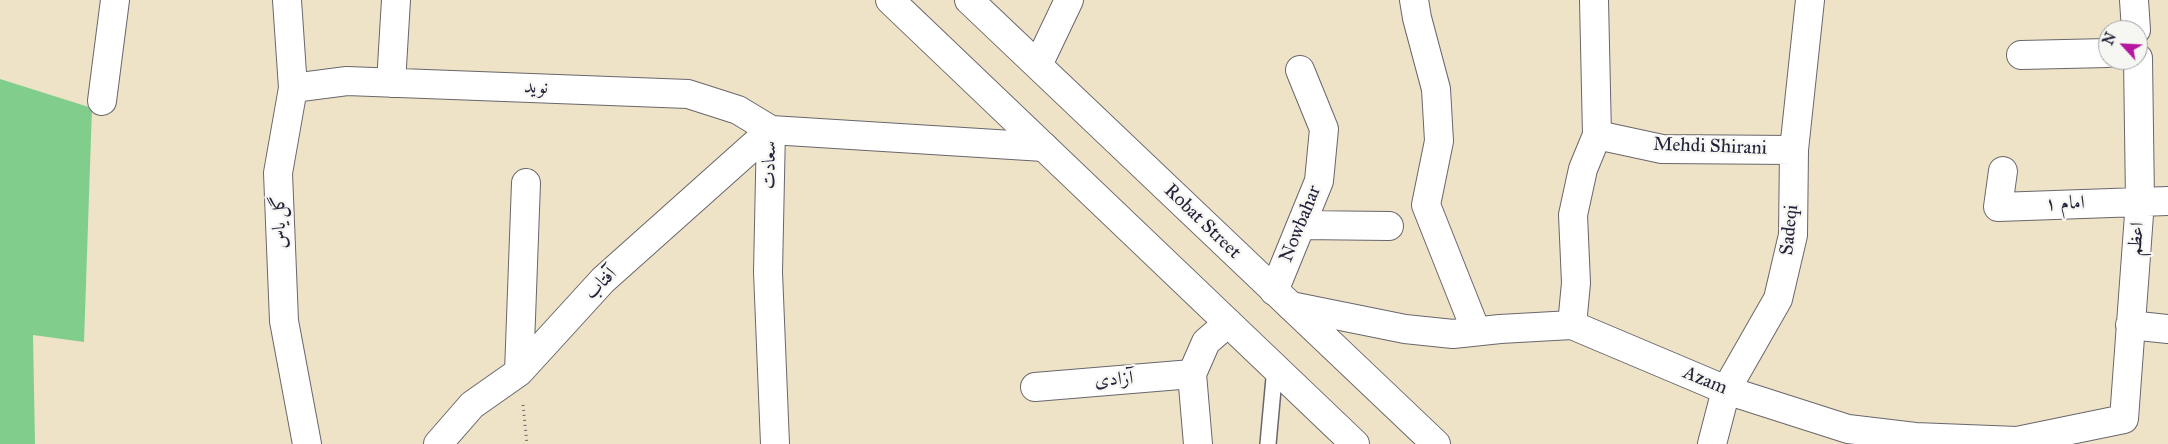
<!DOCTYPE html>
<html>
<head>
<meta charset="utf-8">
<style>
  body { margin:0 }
  #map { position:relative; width:2168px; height:444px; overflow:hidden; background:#eee3c7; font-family:"IM FELL Great Primer",serif }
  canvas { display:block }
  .north { position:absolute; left:2098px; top:20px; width:50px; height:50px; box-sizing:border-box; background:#f6f6f2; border:1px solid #a1a1a9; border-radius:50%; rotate:295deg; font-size:14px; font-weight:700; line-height:20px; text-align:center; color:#22223b }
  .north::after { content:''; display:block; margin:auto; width:18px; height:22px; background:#b5179e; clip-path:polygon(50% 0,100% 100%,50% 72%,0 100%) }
</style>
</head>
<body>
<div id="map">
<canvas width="2168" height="444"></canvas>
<div class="north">N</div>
</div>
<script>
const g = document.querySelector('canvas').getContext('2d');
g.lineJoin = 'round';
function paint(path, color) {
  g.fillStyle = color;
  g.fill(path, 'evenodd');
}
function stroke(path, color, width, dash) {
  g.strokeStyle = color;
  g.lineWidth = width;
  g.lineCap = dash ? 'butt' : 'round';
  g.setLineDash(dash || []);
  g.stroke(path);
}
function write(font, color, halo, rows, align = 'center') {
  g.font = font + ' "IM FELL Great Primer",Amiri,serif';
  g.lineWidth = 4.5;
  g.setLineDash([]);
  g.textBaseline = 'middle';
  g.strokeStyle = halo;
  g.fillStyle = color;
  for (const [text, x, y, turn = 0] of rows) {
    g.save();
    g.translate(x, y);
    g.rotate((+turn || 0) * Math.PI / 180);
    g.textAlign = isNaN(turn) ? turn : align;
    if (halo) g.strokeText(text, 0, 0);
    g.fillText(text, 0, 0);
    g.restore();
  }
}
paint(new Path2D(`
  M0,79L92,108L84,342L33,335L35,444H0Z`), '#81ce8c');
const service = new Path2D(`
  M1268,444L1275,367`);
const minor = new Path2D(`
  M287,0L293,88L278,173L284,321L307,444
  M1414,0L1417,18L1436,89L1439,141L1426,205L1476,331
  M2134,0L2136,30
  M2021,55L2108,53
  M1038,65L1069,0
  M391,83L396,0
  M293,88L347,81L688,94L738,110L771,130L1044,147
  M102,101L115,0
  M771,130L768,272L775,444
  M1597,135L1662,149L1794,150
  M2003,171L1998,207L2168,201
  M1301,225L1389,226
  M1274,291L1319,181L1324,129L1300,70
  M1291,306L1405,329L1453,334L1500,329L1572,325L1726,390L1848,429L1915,437L2017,441L2124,419L2140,201L2138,58
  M1572,325L1576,283L1573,215L1583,169L1597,135L1594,0
  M2130,325L2168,329
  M519,372L526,183
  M1035,387L1192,374
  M438,444L472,405L519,372L603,280L771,130
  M1198,444L1192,374L1206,342L1228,323
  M1712,444L1726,390L1778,299L1793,235L1794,150L1810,0`);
const secondary = new Path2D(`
  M890,0L1355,444
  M969,0L1436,444`);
stroke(service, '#69666c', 18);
stroke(minor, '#69666c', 30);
stroke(secondary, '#69666c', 30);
stroke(new Path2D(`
  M523,405L527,444`), '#69666c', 3, [1, 4]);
stroke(service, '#fff', 15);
stroke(minor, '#fff', 28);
stroke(secondary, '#fff', 28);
write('19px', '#22223b', '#f6f6f2', [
  ["نوید",536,88,2],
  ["Mehdi Shirani",1710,147,2],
  ["سعادت",770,165,-89],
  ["امام ۱",2065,204,-2],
  ["گل یاس",280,222,-92],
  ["Robat Street",1202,222,44],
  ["Nowbahar",1301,224,-68],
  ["Sadeqi",1790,230,-84],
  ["اعظم",2137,239,-85],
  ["آفتاب",601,284,-45],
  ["آزادی",1114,380,-4],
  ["Azam",1705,381,22]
]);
</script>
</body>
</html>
